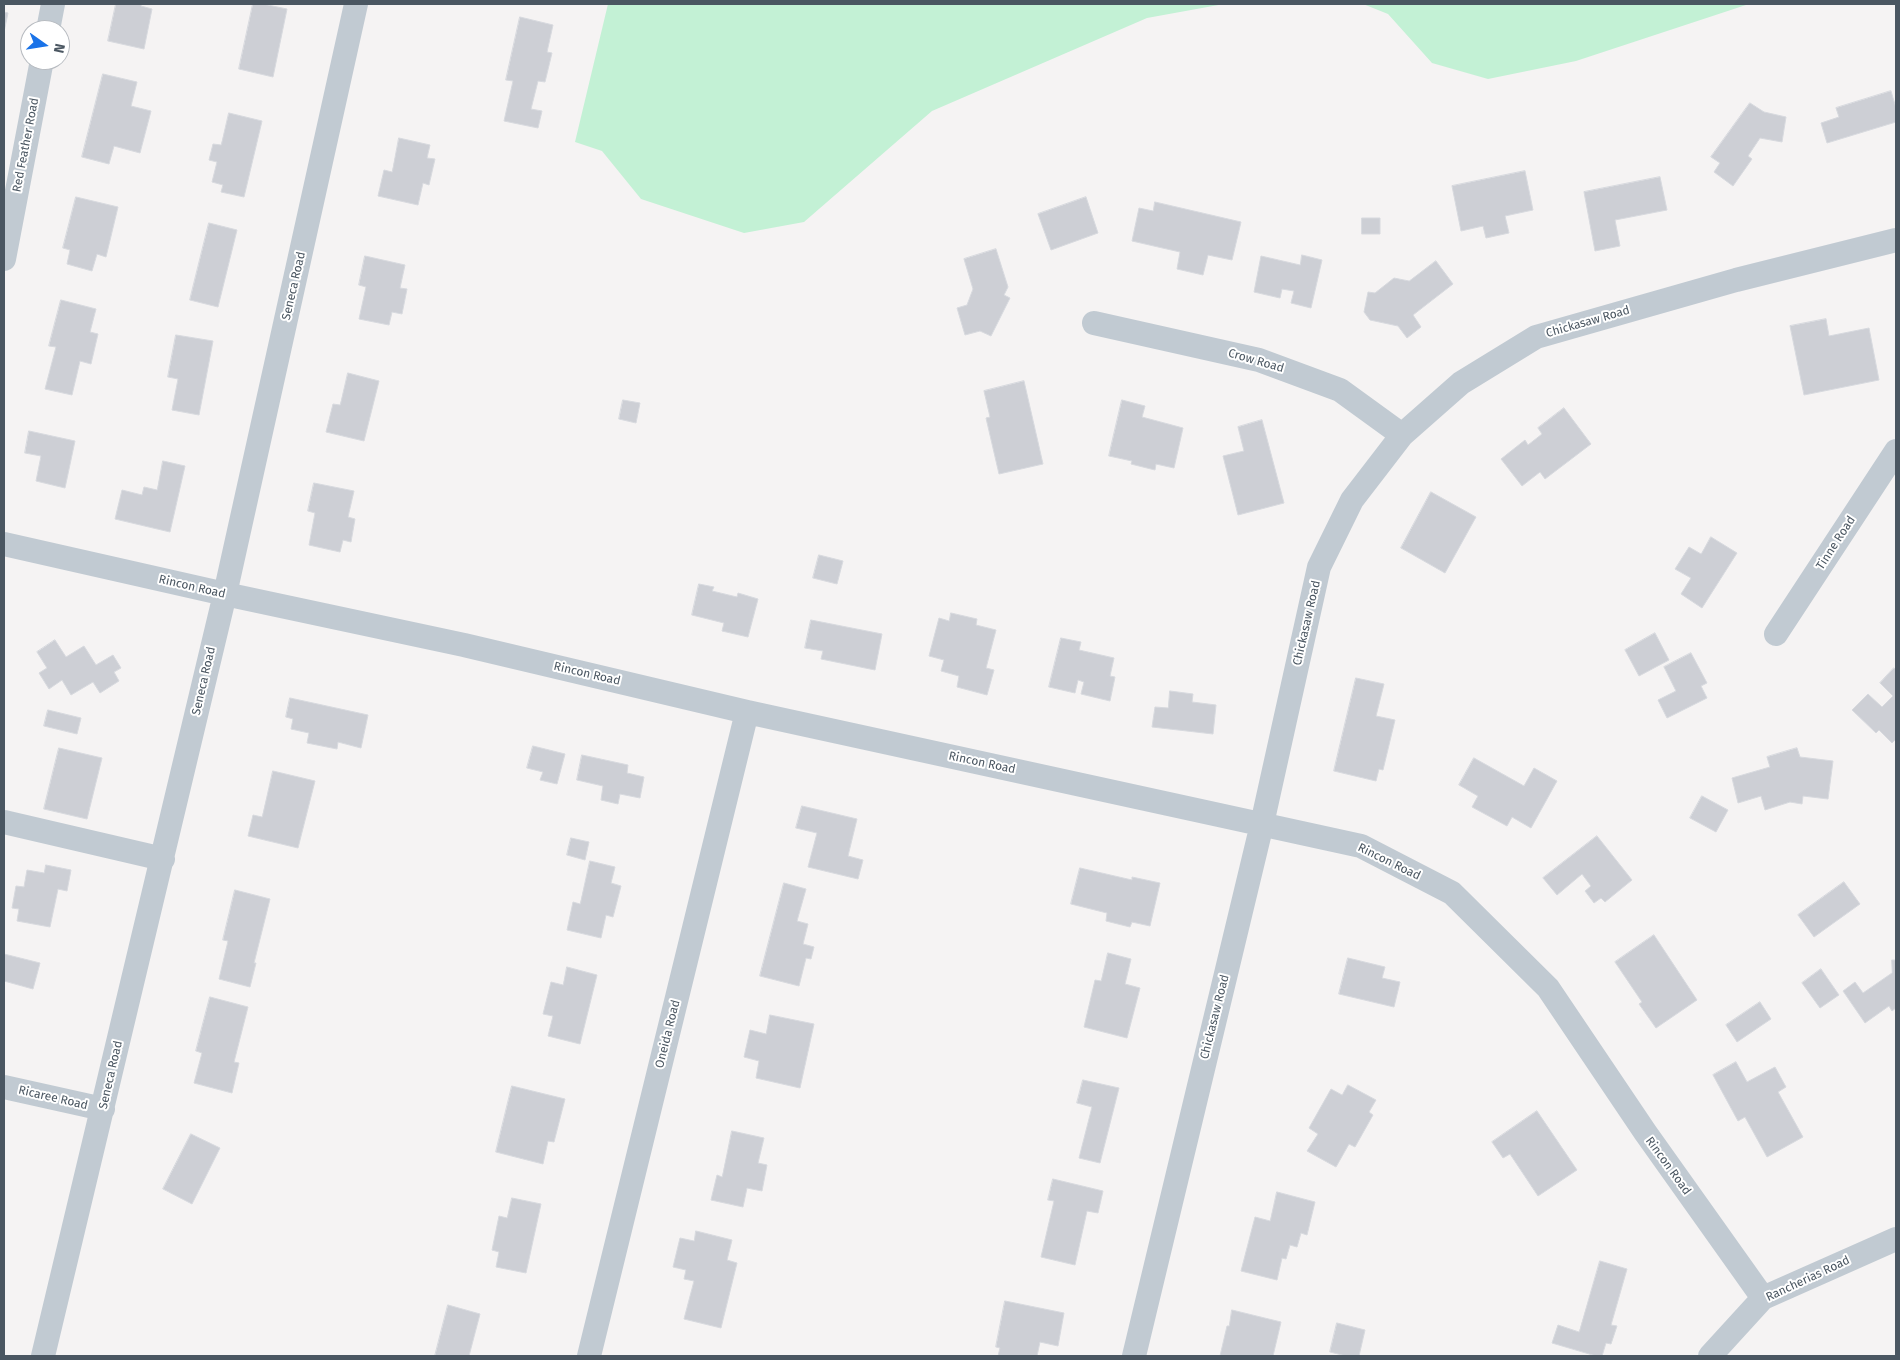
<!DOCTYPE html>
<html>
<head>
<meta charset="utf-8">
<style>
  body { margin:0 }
  #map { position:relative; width:1900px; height:1360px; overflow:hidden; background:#f5f3f3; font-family:"Fira Sans",sans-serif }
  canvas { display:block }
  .frame { position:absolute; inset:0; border:5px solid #4a5661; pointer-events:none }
  .north { position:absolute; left:20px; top:20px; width:50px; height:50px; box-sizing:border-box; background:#fff; border:1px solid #b7bbc0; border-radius:50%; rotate:103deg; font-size:14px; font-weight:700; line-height:20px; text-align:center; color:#4a5661 }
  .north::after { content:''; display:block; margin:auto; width:18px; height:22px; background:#1a73e8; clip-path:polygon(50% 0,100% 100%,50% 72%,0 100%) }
</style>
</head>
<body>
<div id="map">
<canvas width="1900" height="1360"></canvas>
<div class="frame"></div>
<div class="north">N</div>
</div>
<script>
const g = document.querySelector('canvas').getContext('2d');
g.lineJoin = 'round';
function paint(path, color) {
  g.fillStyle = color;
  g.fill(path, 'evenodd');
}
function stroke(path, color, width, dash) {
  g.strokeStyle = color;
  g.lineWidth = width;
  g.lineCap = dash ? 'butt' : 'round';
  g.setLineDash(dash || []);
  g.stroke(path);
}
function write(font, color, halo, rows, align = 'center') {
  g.font = font + ' "Fira Sans",sans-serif';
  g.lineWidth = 4;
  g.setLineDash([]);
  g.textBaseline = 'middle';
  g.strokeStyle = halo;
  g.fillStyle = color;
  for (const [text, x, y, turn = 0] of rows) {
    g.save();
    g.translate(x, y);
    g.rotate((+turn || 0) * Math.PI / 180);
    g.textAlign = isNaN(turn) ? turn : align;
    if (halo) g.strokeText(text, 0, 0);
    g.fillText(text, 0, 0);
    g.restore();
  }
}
paint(new Path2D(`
  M608,4H1224L1147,18L932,111L804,222L744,233L641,199L602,151L575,142Z
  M1363,4H1749L1576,61L1488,79L1432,63L1388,14Z`), '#c3f1d5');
const building = new Path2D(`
  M116,4H141V6L152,9L144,49L108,41Z
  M253,4H263L287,9L273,77L239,69Z
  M4,12L8,13L4,32Z
  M520,17L553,25L547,52L552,53L545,82L538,81L531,109L542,111L538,128L504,121L513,81L506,80Z
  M103,74L137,82L131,106L151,111L140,153L114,146L109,164L82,157Z
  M1891,91L1896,108V122L1827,143L1821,123L1839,117L1836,108Z
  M1750,103L1764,112L1786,117L1782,142L1760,138L1748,156L1752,159L1733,186L1714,172L1720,163L1711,157Z
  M229,113L262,121L244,197L221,192L223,185L212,182L217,162L209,160L213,144L221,145Z
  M399,138L430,145L427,158L435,159L429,185L423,183L418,205L378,196L384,170L392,172Z
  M1525,171L1533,210L1505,216L1509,233L1486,238L1483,226L1461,231L1452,186Z
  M1660,177L1667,210L1615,220L1620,246L1595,251L1584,192Z
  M76,197L118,207L106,257L97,254L92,271L67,264L70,250L63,248Z
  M1086,197L1098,233L1051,250L1038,214Z
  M1155,202L1241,222L1232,260L1208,255L1203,275L1177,269L1180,252L1132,241L1139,208L1153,211Z
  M1362,218H1380V234H1362Z
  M209,223L237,230L218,307L190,300Z
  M996,249L1008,287L1004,295L1010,298L991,336L980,331L965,335L957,308L967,305L973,289L964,259Z
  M1302,255L1322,260L1311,308L1291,303L1294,291L1282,289L1280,298L1254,292L1261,256L1300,265Z
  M365,256L405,265L400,288L407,289L402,314L392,312L389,325L359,319L366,287L359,285Z
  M1436,261L1453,284L1413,315L1421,327L1407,338L1398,326L1370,320L1364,312L1368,292L1375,293L1394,278L1409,281Z
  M61,300L96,309L90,332L98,334L91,364L80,361L72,395L45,389L56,347L49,346Z
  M1826,319L1829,336L1869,328L1879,380L1804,395L1790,326Z
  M176,335L213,341L199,415L172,410L178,379L168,377Z
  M348,373L379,381L364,441L326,432L333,404L340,405Z
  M1024,381L1043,464L999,474L986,418L990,417L984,391Z
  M623,400L640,403L636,423L619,419Z
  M1122,400L1145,406L1142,417L1183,428L1174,468L1156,464L1155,470L1131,464L1132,461L1109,456Z
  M1564,408L1591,444L1545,479L1540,472L1522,486L1501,459L1525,440L1528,445L1542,434L1538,428Z
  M1262,420L1284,503L1238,515L1223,456L1244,451L1238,427Z
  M29,431L75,441L65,488L36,481L41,456L25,453Z
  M163,461L185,466L170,532L115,519L122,490L142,495L144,487L157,490Z
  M314,483L354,491L348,517L355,519L351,542L343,540L340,552L309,545L315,513L308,511Z
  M1431,492L1476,517L1445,573L1401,548Z
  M1711,537L1737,553L1702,608L1681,594L1691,578L1675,569L1689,547L1701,554Z
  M819,555L843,561L837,584L813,578Z
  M699,584L714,587L712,591L737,597L738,593L758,599L748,637L722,631L724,623L692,615Z
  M951,613L977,619L976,625L996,630L986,668L994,670L987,695L957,687L959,676L941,671L944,660L929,656L939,618L949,621Z
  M811,620L882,634L875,670L821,659L823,651L805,648Z
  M1655,633L1669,660L1639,676L1625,650Z
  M1061,638L1081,642L1079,650L1114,658L1110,676L1115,677L1110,701L1081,694L1084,682L1078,680L1075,693L1049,687Z
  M55,640L66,657L84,646L96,665L113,655L121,668L114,672L119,681L100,693L93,682L71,695L62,680L49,689L39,673L47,668L37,652Z
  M1691,653L1707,683L1701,686L1707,698L1667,718L1658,700L1676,691L1664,667Z
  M1894,668L1896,670V739L1892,743L1879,730L1876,733L1852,710L1868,694L1882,707L1893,696L1880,683Z
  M1356,678L1384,684L1376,716L1395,720L1383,770L1379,769L1376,781L1334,771Z
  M1170,691L1193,694L1192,702L1216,705L1213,734L1152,727L1155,707L1168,708Z
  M290,698L368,715L361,748L338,742L337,749L307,743L309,733L291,729L293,719L286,717Z
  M48,710L81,718L77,734L44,726Z
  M533,746L565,754L557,784L540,780L543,772L527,768Z
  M59,748L102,758L87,819L44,809Z
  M1797,748L1800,757L1833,761L1828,799L1803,796L1802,804L1790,802L1765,810L1761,796L1738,803L1732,778L1770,767L1767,757Z
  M582,755L628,765L627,773L644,777L640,798L620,794L618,804L601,800L603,786L577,780Z
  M1474,758L1524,786L1534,768L1557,781L1531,828L1512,817L1507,826L1472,807L1478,796L1459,785Z
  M273,771L315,781L298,848L248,836L253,815L262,817Z
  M1702,796L1728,810L1716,832L1690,818Z
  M802,806L857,819L848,856L863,860L858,879L808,867L817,833L796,828Z
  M1597,836L1632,880L1605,902L1601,898L1594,903L1585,891L1591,886L1582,874L1557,895L1543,878Z
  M571,838L589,842L585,860L567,855Z
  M590,861L615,867L611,883L621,886L613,917L606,915L601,938L567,930L573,902L580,904Z
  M46,865L71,870L67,891L58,889L50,927L17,921L19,909L12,908L16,886L24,887L27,870L44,873Z
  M1080,868L1132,880V877L1160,883L1150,926L1132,922L1130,927L1106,921L1107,913L1071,904Z
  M1844,882L1860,904L1814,937L1798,915Z
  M784,883L806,889L797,921L808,924L803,944L814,947L811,959L806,958L799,986L760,976Z
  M235,890L270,899L254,963H256L250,987L219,979L228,941L223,940Z
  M1654,935L1697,1000L1656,1028L1639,1004L1642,1002L1615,962Z
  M1108,953L1131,959L1125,984L1140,988L1127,1038L1084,1027L1095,980L1101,981Z
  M4,954L40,963L33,989L4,981Z
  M1348,958L1385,967L1382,978L1400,982L1394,1007L1339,994Z
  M1892,960H1896V1008L1892,1011L1889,1006L1865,1023L1843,991L1855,982L1863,993L1892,973Z
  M567,967L597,975L580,1044L548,1036L553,1016L543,1014L551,982L563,985Z
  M1821,969L1839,995L1820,1008L1802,983Z
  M210,997L248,1007L234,1062L239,1063L232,1093L194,1083L202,1053L196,1051Z
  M1760,1002L1771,1019L1737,1042L1726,1025Z
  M770,1015L814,1024L800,1088L756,1078L759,1061L744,1057L750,1030L766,1034Z
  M1736,1062L1747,1082L1775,1067L1786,1087L1778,1092L1803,1137L1767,1157L1745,1117L1738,1121L1713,1075Z
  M1083,1080L1119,1088L1100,1163L1079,1158L1092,1107L1077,1103Z
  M1348,1085L1376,1100L1369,1112L1373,1115L1355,1147L1349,1144L1336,1167L1307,1151L1318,1134L1309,1128L1331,1089L1342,1095Z
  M512,1086L565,1099L554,1142L548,1141L543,1164L496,1152Z
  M1537,1111L1577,1170L1538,1196L1510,1154L1503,1158L1492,1142Z
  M732,1131L764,1138L758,1163L767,1165L762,1191L747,1188L743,1207L711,1200L717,1175L722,1177Z
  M191,1134L220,1148L192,1204L163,1189Z
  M1053,1179L1103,1191L1098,1213L1087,1211L1075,1265L1041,1257L1054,1201L1048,1200Z
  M1277,1192L1315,1202L1307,1235L1301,1233L1297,1247L1290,1245L1286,1259L1282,1258L1277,1280L1241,1271L1255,1217L1270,1221Z
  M512,1198L541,1204L526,1273L496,1267L499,1252L492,1250L499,1216L507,1218Z
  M696,1231L732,1240L727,1260L737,1263L721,1328L684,1319L694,1281L684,1279L686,1270L673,1267L680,1238L694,1241Z
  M1600,1261L1627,1269L1611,1325L1617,1326L1611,1344L1606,1343L1602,1356H1596L1552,1343L1558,1325L1579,1332Z
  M1005,1301L1064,1313L1058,1346L1040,1342L1037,1356H998L1000,1348L996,1347Z
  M448,1305L480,1314L469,1356H435Z
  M1232,1310L1281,1322L1273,1356H1220L1227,1326H1229Z
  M1337,1323L1365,1330L1359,1356H1346L1330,1352Z`);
paint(building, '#cdcfd5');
stroke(building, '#d7d9de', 1);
stroke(new Path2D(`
  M48,30L53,4
  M4,259L42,60
  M1094,323L1259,360L1340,390L1402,435
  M4,544L225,594L464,645L747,712L1361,846L1452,893L1548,988L1645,1132L1763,1298
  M1776,634L1896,451
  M4,822L163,859
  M4,1087L103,1109
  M43,1356L225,594L356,4
  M589,1356L747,712
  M1134,1356L1262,824L1319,567L1352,500L1402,435L1461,383L1536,337L1736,280L1896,240
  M1710,1356L1763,1298L1896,1239`), '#c1cad2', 24);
write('12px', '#4a5661', '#fff', [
  ["Red Feather Road",26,145,-79],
  ["Seneca Road",294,286,-77],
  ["Chickasaw Road",1588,322,-16],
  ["Crow Road",1256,361,16],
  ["Tinne Road",1836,543,-57],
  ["Rincon Road",192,587,13],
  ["Chickasaw Road",1307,623,-77],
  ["Rincon Road",587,674,13],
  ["Seneca Road",204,681,-77],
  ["Rincon Road",982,763,12],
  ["Rincon Road",1389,862,26],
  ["Chickasaw Road",1215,1017,-76],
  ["Oneida Road",668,1034,-76],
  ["Seneca Road",111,1075,-77],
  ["Ricaree Road",53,1098,13],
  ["Rincon Road",1668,1166,54],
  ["Rancherias Road",1808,1279,-25]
]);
</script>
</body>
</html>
